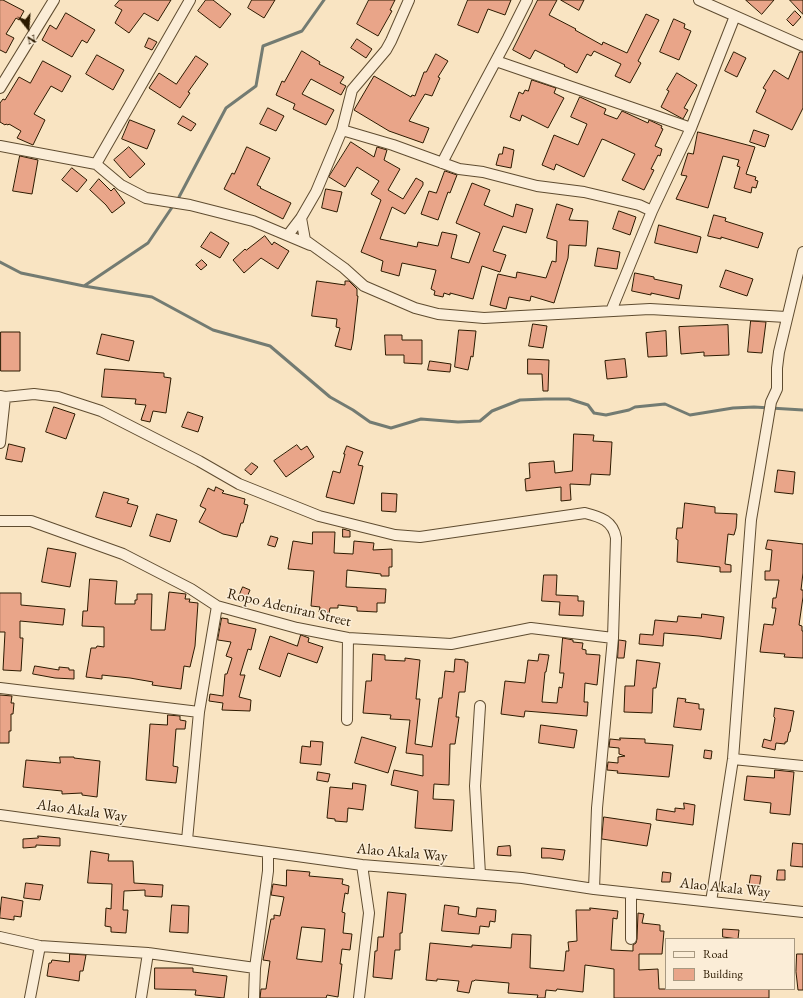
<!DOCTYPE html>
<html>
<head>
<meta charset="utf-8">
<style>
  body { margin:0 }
  #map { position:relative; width:803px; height:998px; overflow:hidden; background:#f9e4c2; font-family:"EB Garamond",serif }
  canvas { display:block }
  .legend { position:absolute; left:665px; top:938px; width:130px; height:52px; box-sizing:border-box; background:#fbedd7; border:1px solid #a89981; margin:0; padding:5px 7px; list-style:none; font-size:12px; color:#2c1a00 }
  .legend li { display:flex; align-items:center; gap:8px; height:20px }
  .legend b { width:20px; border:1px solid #a89981 }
  .north { position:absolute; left:8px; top:8px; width:40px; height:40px; -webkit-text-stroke:3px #fbedd7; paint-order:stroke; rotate:163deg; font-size:11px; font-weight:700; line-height:16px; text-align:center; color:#2c1a00 }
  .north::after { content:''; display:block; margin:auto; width:14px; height:18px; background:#2c1a00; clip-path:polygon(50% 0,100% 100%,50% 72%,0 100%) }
</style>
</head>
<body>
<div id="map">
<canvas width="803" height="998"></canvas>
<ul class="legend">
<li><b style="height:5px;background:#fbedd7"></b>Road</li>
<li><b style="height:11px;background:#e9a589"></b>Building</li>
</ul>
<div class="north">N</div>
</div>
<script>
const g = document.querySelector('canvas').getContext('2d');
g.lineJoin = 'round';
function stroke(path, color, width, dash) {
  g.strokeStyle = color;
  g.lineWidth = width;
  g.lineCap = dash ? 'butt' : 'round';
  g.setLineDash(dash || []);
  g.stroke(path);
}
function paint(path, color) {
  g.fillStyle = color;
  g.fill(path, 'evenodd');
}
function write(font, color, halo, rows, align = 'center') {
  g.font = font + ' "EB Garamond",serif';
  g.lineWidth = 3;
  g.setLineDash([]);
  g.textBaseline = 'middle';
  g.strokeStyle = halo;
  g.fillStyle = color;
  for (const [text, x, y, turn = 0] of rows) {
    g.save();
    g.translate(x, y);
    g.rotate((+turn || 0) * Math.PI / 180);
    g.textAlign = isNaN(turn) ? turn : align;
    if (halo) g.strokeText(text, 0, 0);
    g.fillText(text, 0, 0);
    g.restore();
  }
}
stroke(new Path2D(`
  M0,262L21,273L84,286L152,297L213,330L270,346L330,397L353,410L370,422L391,428L421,419L458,422L480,421L492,411L520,400L545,399H569L588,405L594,413L606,415L629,410L635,407L665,404L690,415L733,408L754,407L803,410
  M84,286L148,243L179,197L226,108L256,86L263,46L302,31L324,0`), '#737b72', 3);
const building = new Path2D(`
  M0,0H3L24,11L19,20L16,18L6,34L14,38L6,53L0,50Z
  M120,0H171L158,21L144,13L129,33L115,23L122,10L115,6Z
  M206,0H213L231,14L220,28L198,11Z
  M252,0H275L264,18L248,8Z
  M369,0H395L390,10L392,11L378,36L357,24Z
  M468,0H511L505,15L488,9L478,33L458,25Z
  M538,0H557L549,15L576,29L575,30L602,45L603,42L627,53L646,14L659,20L638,61L641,63L630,83L615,76L621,64L594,51L591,56L587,54L577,73L564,66L565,65L535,50L530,59L513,50Z
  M561,0H584L579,10Z
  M746,0H774L762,14Z
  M790,0H803V14Z
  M795,11L801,17L793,26L787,20Z
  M66,13L95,30L87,43L82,40L72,57L42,40L50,25L56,29Z
  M674,19L685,24L684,28L691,31L679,60L660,52Z
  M149,38L157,42L152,50L145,47Z
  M357,39L372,49L366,58L351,48Z
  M302,51L320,62L319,64L344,77L340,83L346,86L341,95L311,79L302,94L334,110L326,125L293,109L295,104L276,95L282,81L284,82Z
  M734,52L746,58L737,77L725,71Z
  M800,52H803V108L792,130L756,112L766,90L763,88L774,70L788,79Z
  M436,54L448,61L438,77L440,78L432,96L425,94L409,121L429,128L423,143L389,131L354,110L374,76L411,97L412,95L415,96L424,72H426Z
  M97,55L124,70L113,90L86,74Z
  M196,56L208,64L188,92L190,93L180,108L149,88L159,73L176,84Z
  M43,61L71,76L62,92L51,86L34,114L45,120L33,145L17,138L21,131L9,124L8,125L6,124L5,125L0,122V103L3,99L5,100L19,77L30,83Z
  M677,73L697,85L684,108L688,110L683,119L661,107L669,91L667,90Z
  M532,80L556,88L554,93L564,98L548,128L522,115L520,121L510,117L519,92L523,94L525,90L528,91Z
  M580,97L606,109L604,114L617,119L622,111L648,123L649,120L662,126L661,128L663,129L655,146L662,149L660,156L658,155L651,169L654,170L644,190L622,180L635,154L605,140L602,139L584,177L556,164L554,170L542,165L554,135L578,145L587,124L571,117Z
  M268,108L284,116L276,131L260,124Z
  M183,116L196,124L191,131L178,124Z
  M130,120L155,130L147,149L122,139Z
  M754,130L769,135L765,147L750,142Z
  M698,132L755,147L746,174L756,177L755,180L758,181L756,188L752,187L751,193L734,188L740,167L737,166L739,160L723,156L708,208L676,199L687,176L681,175L688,153L693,154Z
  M351,142L374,157L377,147L387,150L384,160L400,169L388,190L403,199L416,178L423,182V185L405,214L392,207L380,239L417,247L418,242L438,246L442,232L457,235L451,258L469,263L480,233L456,223L472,183L490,190L484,205L513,217L516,204L533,209L526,233L503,226L493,251L506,255L500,272L482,266L473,299L450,293V295L444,293L443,297L434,295L435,291L431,289L436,270L402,263L399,276L381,271L383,261L361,252L381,200L371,194L379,181L357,167L345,187L329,177Z
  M129,147L145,164L130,178L114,160Z
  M247,147L270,158L257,185L261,187L260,188L291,203L283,219L224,189L232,173L234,174Z
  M504,147L514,150L511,168L496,165L499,154H502Z
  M20,156L38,160L32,194L13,191Z
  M72,168L87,180L77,192L62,180Z
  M445,171L457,175L450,193L448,192L438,220L421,214L429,191L436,193Z
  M99,179L111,191L114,188L125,203L112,213L106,205L90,190Z
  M326,189L342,192L337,212L322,208Z
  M557,204L573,209L569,220L588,221L586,246L569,245L568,258L554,303L531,296L530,301L509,297L506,309L490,305L498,274L516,278L517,272L546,278L552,261L556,262L557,241L547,238Z
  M619,211L636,217L630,235L613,229Z
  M714,215L726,218L725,221L763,233L758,248L721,237V239L708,236Z
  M659,225L701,237L697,253L655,243Z
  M211,232L229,243L220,258L201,247Z
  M265,236L272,245L274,242L289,251L278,269L261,258L244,273L233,260L245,249L246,250Z
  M598,248L620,252L617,269L595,266Z
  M202,260L207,265L201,270L196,265Z
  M726,270L753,279L747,296L720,287Z
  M635,273L654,277V279L682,285L679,299L651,293V295L632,291Z
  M317,281L345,285V281H349L357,289V296H358L353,340L351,350L335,346L340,328L336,327L337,319L312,316Z
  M751,321L766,322L762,353L748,352Z
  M533,324L547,326L543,348L529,346Z
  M728,325L729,355L704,356V352L681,354L679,327Z
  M459,330L476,331L473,357L471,356L468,370L455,367Z
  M666,331L667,356L648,357L646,333Z
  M1,332H20V371H1Z
  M102,334L134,341L129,361L97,354Z
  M385,335H402V340H422V364L404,363V355H386Z
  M528,359L549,360L548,391H543L542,374H528Z
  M625,359L627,377L607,379L605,361Z
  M430,361L451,364L450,372L428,370Z
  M105,369L164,373V377L171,378L166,413L153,411L150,422L141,420L146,405L135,404L136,399L102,397Z
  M54,407L75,414L66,439L46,432Z
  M188,412L203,417L198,432L182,427Z
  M574,434L594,435L593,441L612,442L610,475L591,474L590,485L570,484L571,500L561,501V487L526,491L525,479L530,478L529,463L554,461L555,473L572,471Z
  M9,444L25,448L22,462L6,459Z
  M297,445L301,450L307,446L314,457L286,477L274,461Z
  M347,446L363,452L358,465L363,466L354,504L326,497L333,471L340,473L345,454H344Z
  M252,463L258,467L251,475L245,470Z
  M778,470L795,472L793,494L775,492Z
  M216,487L224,491L222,493L245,499L244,504L248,505L243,523H241L237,537L223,534L199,522L206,509L200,506L208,488L214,491Z
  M104,492L129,499L127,503L138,506L131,527L96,517Z
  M382,493L397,494L396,512L382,511Z
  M685,503L715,507V513L737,514L736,528L734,535L728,534L725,564L731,565V572H720V567L677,562L678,540L676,539L677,528H682Z
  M157,514L177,520L170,542L150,536Z
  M343,529L350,531V537H343Z
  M313,532H335L334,553L353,554L354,541L374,543L373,550L392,549V567H389V576H381V574L347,570L346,587L386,589L385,603H377V612L357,611V607L338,605V608H330L329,613L319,612L320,607L311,606L314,571L288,569L293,541L312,544Z
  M271,536L278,538L275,547L268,545Z
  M768,540L803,544V573L801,590H803V597L799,625L802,626V631H803V658L784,657L785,654L760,652L764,624L773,625L776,608H772L773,598H776L779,580H765V571H770L772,550L766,549Z
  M48,548L76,553L70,587L42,582Z
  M544,575H557L556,595L578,596V601H584L583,616L559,615L560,602L542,601Z
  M90,579L117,581L115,604H135V600H137V594H152L151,630H165L169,592L186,594L185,599H190L189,602L198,603L195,646L190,667L184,666L181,689L152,685L153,682L130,678L102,675V679L86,677L91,648H96L97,646L104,647V627L82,626L83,611H87Z
  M243,587L250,590L247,597L240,594Z
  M0,593H21V605L65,609L63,625L20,621V638H23L21,671L3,670L5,632H0Z
  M702,614L724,617L721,639L699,636L664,633L663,646L639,644L640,634L653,635L655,620L677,622L678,616L701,618Z
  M222,618L228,619V623L256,629L251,650L248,649L240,675H245L239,697L251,700L250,711L222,710L223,703L209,701L210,694L223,696L225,674H227L232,658L226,656L231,642L218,640Z
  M301,635L309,638L308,642L323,647L317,663L288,653L280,677L259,669L270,636L297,646Z
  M563,638L573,640V642L583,643L582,649L586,650V654L600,655L597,685L585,683L584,702H588L587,716L525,711L524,717L501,714L505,681L525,683L528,660L538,661L539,654L549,655L546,672H545L542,702L557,703L559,687L562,688L564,673H560Z
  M619,640L626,641L624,658H618Z
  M373,654L385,655V660L405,661V658L420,660L416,699H420L415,744L432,747L439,698H442L445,671L454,672L455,659L465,660V662H468L465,692H459L456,717H459L455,744H450L449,785L434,784L433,799L454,800L452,831L415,828L418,791L391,785L394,770L423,776V755L406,753L410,720L390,719L391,715L363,713L366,681H371Z
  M637,660L660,663L656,688H653L652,713L624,712L625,686H634Z
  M35,666L59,670V667L69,668V670H74V679L55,678L33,674Z
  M0,695L12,696L11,703H14L13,714H11V731H9V743H0Z
  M678,698L686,699L685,702L699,704V709H704L701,730L674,727Z
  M775,708L794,711L790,732H789L787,742H785V744L776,743L775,750L762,747L764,739L771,741L775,718L774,717Z
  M168,715L180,716V720L186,721L185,729H176L173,766L178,767L176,783L146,780L150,724L167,725Z
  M541,725L577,730L574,748L539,743Z
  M362,737L396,747L388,773L355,763Z
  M620,738L645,739V743L673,745L669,777L617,773L618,771L607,770L608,762L618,763V757L625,756L619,754V748L609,747L610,739L620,740Z
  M311,741L323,742L321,765L300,763L302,746L310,747Z
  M705,750L712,751L711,759L704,758Z
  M60,757H74V758L100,761L97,797L82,795V793L62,794V791L23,787L26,760L60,763Z
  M775,770L794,772L790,815L770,813L771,803L744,800L747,776L774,778Z
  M318,772L330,774L328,782L317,780Z
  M353,783L366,785L363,810L348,808L347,822L335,821V819L327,818L330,787L352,789Z
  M684,803L695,805L693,825L656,820L657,809L675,812V808L684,809Z
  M604,817L651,824L647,846L602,839Z
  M38,836L60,838V846L36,845V847L23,848V839L38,838Z
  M793,843L803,844V867L791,866Z
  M510,846L511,856L497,855L498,847Z
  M542,848L565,850L563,860L550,858H542Z
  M91,851L109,854L108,861H133L134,883L163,885L162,897L145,896V890L124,891L123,910H128L126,933L111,932V927L105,926L106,908L111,909L112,884L88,883Z
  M287,870L310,872L309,876L343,879L342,884L349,886L348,894L345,893L342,912L345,913L343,933L352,934L350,950L342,949L340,964H342L338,997L327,995L326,998H260L261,989H266L270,961L263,960L271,919H274V915L280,916L284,897L271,895L273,884L286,886ZM302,927L325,929L322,962L297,959Z
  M778,870H785V880H777Z
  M663,872L671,873L670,882H662Z
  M751,875L761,876L759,889L749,888Z
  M26,883L43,885L40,900L24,898Z
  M388,892L406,894L402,933H400V950H395L392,979L373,977L375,951H377L378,937H383Z
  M2,897L23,901L21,917L14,916V920L0,918Z
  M172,905L189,906L188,933L170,932Z
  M445,905L459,907L458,914L476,917L477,908L496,910L495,922L490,921L489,927L480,926L479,934L442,931Z
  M590,908L618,911L617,919L613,918L611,950L633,951V945L636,943L637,939L638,913L644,914L642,923L660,925V931H664L662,954H639V970L658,969L659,989H769V998H614V969L585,965L583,992L557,989L556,991L546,990L545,998H537L538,995L508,993L509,983L475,980L474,981H472L469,993L457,991L459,981L437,979V981L426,980L430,943L472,947V945L511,948L512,934L531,935L530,968L564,971L566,951H569L568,942L577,941L576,910H590Z
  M723,929L739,930L738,939L723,937Z
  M70,954L86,955L83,971H80L79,981L47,976L49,963H51L52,960L69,962Z
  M797,954H803V990H798L796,972Z
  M155,968H193V972L227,976L224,998L195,995L196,990L155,989Z`);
paint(building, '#e9a589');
stroke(building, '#2c1a00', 1);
const minor = new Path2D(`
  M699,0L803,46
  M496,61L691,128
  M0,88L54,0
  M342,130L393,145L459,169L483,172L537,186L584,192L639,205L652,211
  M0,146L96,164L121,185L146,198L190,205L253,221L310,245
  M442,163L461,126L508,38L527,0
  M96,164L190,0
  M301,218L305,240L344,268L364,286L415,308L438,314L484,318L650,309L786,317
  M288,235L301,218L316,192L342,130L352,90L386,50L391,41L409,0
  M611,311L652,211L691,128L735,16
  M0,396L5,397L34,394L58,397L101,411L199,461L239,484L319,516L395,535L420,537L585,513C601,517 613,521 616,538L613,638L597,808L594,889
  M0,443L5,397
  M0,521H31L123,554L191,589L217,606L297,628L348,638L451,644L531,628L613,638
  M0,688L199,712
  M347,720L348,638
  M733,759L803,766
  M0,815L362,865L522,878L594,889L803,912
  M187,840L199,712L217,606
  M480,874L475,786L480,706
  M711,902L733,759L751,520L768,420L771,402L777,389V368L779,352L803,252
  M0,937L40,946L148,953L255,968
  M631,939V893
  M30,998L40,946
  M141,998L148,953
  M254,998L255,968L268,871V852
  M359,998L369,913L362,865`);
stroke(minor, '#5f4c30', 12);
stroke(minor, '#fbedd7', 10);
write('15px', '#2c1a00', '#fbedd7', [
  ["Ropo Adeniran Street",289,608,13],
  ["Alao Akala Way",82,811,8],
  ["Alao Akala Way",402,853,5],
  ["Alao Akala Way",725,888,6]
]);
</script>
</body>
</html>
